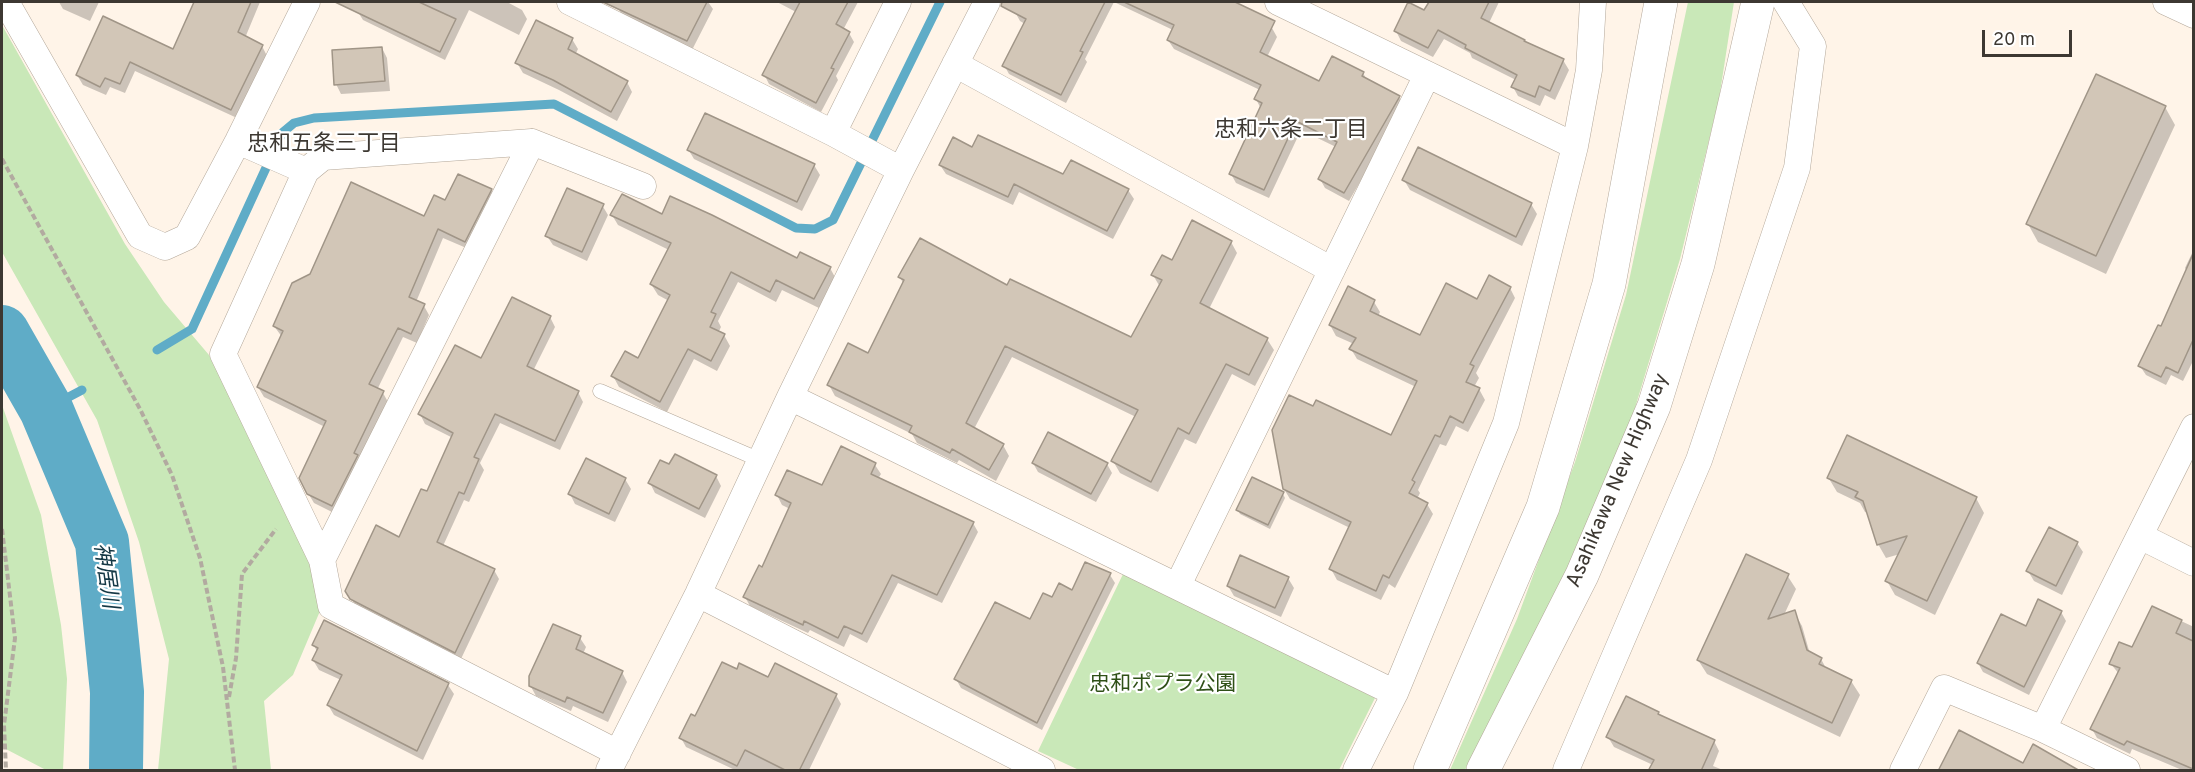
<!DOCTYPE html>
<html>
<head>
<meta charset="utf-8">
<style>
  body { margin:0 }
  #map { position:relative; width:2195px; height:772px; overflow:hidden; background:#fff4e8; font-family:Overpass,sans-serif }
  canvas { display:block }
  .frame { position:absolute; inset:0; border:3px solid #3d3832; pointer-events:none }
  .scale { position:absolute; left:1982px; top:30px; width:90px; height:27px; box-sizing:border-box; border:3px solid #3d3832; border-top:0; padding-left:8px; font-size:18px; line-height:21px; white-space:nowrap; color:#3d3832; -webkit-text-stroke:4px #fff; paint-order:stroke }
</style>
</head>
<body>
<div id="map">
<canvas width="2195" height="772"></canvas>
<div class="frame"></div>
<div class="scale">20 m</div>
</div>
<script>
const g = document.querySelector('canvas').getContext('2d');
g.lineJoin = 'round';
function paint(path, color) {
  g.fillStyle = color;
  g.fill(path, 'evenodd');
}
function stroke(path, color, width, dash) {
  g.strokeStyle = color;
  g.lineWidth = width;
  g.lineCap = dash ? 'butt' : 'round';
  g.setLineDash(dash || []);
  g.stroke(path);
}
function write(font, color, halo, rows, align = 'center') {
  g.font = font + ' Overpass,"Noto Sans JP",sans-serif';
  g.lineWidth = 4.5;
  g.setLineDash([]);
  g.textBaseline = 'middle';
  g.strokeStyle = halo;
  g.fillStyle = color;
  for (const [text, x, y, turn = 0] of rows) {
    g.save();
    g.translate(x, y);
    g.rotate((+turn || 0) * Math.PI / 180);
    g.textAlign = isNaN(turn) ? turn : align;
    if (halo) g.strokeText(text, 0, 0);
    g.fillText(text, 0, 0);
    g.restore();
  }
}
paint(new Path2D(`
  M1688,2H1734L1719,99L1680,259L1625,441L1568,567L1465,770H1450L1517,619L1575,462L1626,295Z
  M2,25L125,244L164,302L209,355L311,560L320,611L293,675L264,701L271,770H158L169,659L139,542L97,420L2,252Z
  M2,405L41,515L61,625L67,679L63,770H46L2,747Z
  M1124,572L1375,698L1339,770H1079L1038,751Z`), '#c9e8b8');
paint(new Path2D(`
  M59,2H99L90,21L63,9Z
  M195,2H260L245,38L262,46L267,56L237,118L135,71L125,93L110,87L106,95L83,85L77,75L104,18L174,51Z
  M356,2H507L522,10L527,19L519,35L469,10L445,60L363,20L358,12L360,8Z
  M621,2H708L713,9L692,50L623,17L618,8Z
  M777,2H858L843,30L849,33L854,42L836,76L838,80L821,112L769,84L764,74L796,12Z
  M1020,2H1216L1272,28L1277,37L1267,57L1320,83L1363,73L1367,80L1399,97L1404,106L1349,201L1325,188L1320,179L1336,147L1301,130L1269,198L1236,183L1231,174L1261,109L1256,99L1260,90L1174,49L1168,40L1173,30L1114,2L1085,59L1087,62L1066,103L1009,74L1004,65L1025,24L1020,21L1015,12Z
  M1430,2H1499L1489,23L1563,60L1569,70L1555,100L1545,95L1540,106L1518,96L1513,87L1516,80L1472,58L1470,53L1444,39L1433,57L1401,41L1396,31L1425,12Z
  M572,39L578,49L575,55L627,82L632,92L617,121L559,90L523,73L517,63Z
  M382,48L387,58L390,91L341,94L336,84Z
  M2165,107L2175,125L2106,274L2038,242L2028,224Z
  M706,115L814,165L820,175L802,211L694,159L688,149Z
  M940,165L1064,176L1128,190L1134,199L1113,239L1019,192L1013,205L946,174Z
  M1404,180L1531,204L1537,214L1522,246L1410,190Z
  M491,190L496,200L471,250L443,238L416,302L424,306L429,315L417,343L403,337L377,390L383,393L388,402L338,515L314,503L308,493L325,427L264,397L258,387L282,337L274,326L446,202Z
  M602,205L608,215L587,261L553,245L547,236Z
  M612,215L663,216L797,260L830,268L836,279L821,309L782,290L776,302L738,282L718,321L721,327L718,333L724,335L730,346L717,371L694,359L667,412L619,387L613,376L639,360L669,301L658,295L651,284L669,250L618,225Z
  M1231,242L1237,253L1209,309L1267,339L1274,350L1255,386L1232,374L1196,444L1185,439L1158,492L1120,473L1113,461L1136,417L1012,357L974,429L1003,445L1009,456L996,481L959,460L957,463L917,443L912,434L835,396L829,385L868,355L903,283L900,277L1008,287L1131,339L1160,287L1153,275L1173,262Z
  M2194,249V359L2183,381L2171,375L2166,385L2146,375L2140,366L2162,328L2187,271L2185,268Z
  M1510,288L1515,298L1476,373L1479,378L1474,387L1479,389L1485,400L1468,432L1456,426L1446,446L1440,444L1418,490L1420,493L1417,499L1427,504L1433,514L1395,588L1389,584L1381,600L1337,580L1331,569L1350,528L1290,499L1284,489L1391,437L1416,387L1357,359L1351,349L1354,344L1336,336L1330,325L1374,302L1380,312L1378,316L1420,337L1478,301Z
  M550,317L555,327L533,371L578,392L583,402L560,450L500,423L480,463L484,470L469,502L464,500L443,546L494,570L499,579L460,661L357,608L347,591L400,539L428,493L453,438L425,424L420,414L481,360Z
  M1033,463L1107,464L1112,473L1096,502L1038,472Z
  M875,465L881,474L878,479L973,523L978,532L942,603L898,583L867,643L850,634L844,647L810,630L808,633L750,606L745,597L762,569L790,509L782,505L777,495L823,487Z
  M670,466L716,476L721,486L705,518L655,493L650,483Z
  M1828,477L1976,498L1984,513L1935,615L1895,595L1887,581L1900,554L1886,558L1878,544L1868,513L1865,512L1860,503L1837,492Z
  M625,479L631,489L615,522L575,504L570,494Z
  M1283,494L1285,498L1270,529L1240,514L1238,510Z
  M2077,543L2083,552L2062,595L2034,581L2028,571Z
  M1110,575L1115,583L1042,730L961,688L956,679L1031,621L1052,599Z
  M1787,575L1796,589L1784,615L1794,612L1802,626L1810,654L1821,659L1827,670L1851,681L1860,695L1840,737L1707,674L1698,660Z
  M1288,578L1294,588L1281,617L1234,596L1228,586Z
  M2153,608L2194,627V770H2182L2132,749L2130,754L2097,738L2092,729L2119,674L2111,664L2133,649Z
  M2061,612L2066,621L2029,695L1983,672L1978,663Z
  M580,638L586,647L583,654L622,672L627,682L608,722L573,706L571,711L536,696L530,685Z
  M314,645L448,685L454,694L423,760L334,715L328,705L341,680L319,670L313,660L317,652Z
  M737,671L836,695L841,704L809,770H735L686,747L681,738Z
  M1658,713L1661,717L1714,741L1719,751L1713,766L1723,770H1650L1653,765L1614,747L1608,737Z`), '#0003');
stroke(new Path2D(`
  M157,350L192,329L282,133L294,123L314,118L554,104L796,228L815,229L833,220L940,2
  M46,409L82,390`), '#5facc7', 9);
stroke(new Path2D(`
  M2,332L46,409L102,542L117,692L116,770`), '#5facc7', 54);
const building = new Path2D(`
  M194,2H251L238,32L263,45L231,110L130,62L120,84L105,78L100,87L76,75L103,16L173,49Z
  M335,2H419L456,19L440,52Z
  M603,2H707L687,41Z
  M800,2H848L836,24L850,32L831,68L834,69L816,103L762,75Z
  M1002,2H1105L1080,51L1083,52L1061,95L1002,66L1026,19L1001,6Z
  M1124,2H1235L1275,21L1260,52L1319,81L1332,56L1364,72L1362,76L1400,96L1344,193L1318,179L1337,142L1296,121L1264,190L1229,174L1262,103L1254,99L1261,85L1167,40L1174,25Z
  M1408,2L1424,10L1429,2H1489L1481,18L1525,40L1524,41L1564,59L1550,91L1539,86L1535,97L1511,87L1517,75L1465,48L1466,45L1438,30L1428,48L1394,31Z
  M536,20L573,38L568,49L628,81L611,112L553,80L515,63Z
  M382,47L385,81L334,85L332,50Z
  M2096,74L2166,106L2096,256L2026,224Z
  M705,113L815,164L797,202L687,150Z
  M978,135L1063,174L1071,160L1129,189L1107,231L1014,184L1008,197L939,165L953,137L972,147Z
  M1418,147L1532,203L1516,237L1402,180Z
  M458,174L492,189L465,242L438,229L409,297L425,304L411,334L398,328L369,384L384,391L354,453L358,455L332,506L307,494L299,478L326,421L257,387L283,331L273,326L292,283L310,274L351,182L424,216L434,195L445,200Z
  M567,188L604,204L582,252L545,236Z
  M622,194L662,214L670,196L712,215L797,258L800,252L831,267L814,299L776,280L770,292L731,272L711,312L716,314L710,327L725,334L711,361L688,349L660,402L611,376L625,351L638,358L670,295L650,284L671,243L610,215Z
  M1192,220L1232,241L1200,303L1268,338L1249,375L1226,364L1189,434L1178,428L1151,482L1111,461L1138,410L1005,346L966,423L1004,444L989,470L952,449L950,453L909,432L912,426L827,385L848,343L868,353L904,280L898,277L920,238L1007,285L1010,279L1131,337L1162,280L1151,275L1162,255L1172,260Z
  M2193,254V340L2178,373L2166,367L2161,377L2138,366L2158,325L2161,326Z
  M1489,275L1511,287L1470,364L1474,366L1466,382L1480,388L1463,423L1450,416L1440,437L1435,435L1412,480L1415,482L1409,493L1428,503L1389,578L1383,575L1376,591L1329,569L1351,522L1283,489L1272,430L1289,395L1313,406L1316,400L1391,435L1417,381L1349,349L1356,338L1329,325L1348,286L1375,300L1370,311L1420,335L1446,283L1477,299Z
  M512,297L551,316L527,366L579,391L555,441L495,414L474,457L479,459L464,494L459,492L437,542L495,569L455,653L350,599L345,591L376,525L399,537L421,489L427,491L453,433L418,414L455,345L481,358Z
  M1048,432L1108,463L1091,494L1032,463Z
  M1847,435L1977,497L1927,601L1885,581L1907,536L1877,545L1863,501L1855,497L1858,492L1827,478Z
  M841,446L876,463L871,474L974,522L937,595L892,575L862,634L844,626L838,638L804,621L803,625L743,597L759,565L762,567L791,503L775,495L787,470L822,485Z
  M675,454L717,475L699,509L648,483L660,460L669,464Z
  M586,458L626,478L609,514L568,494Z
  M1252,477L1284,492L1268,525L1236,510Z
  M2049,527L2078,542L2056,586L2026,571Z
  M1746,554L1789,574L1768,619L1795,610L1807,650L1822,658L1819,664L1852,680L1832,723L1697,660Z
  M1240,555L1289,577L1275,608L1227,586Z
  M1085,562L1111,573L1037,723L954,679L995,602L1030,619L1043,593L1052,597L1059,583L1072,590Z
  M2038,599L2062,611L2024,687L1977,663L2001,614L2026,626Z
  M2152,606L2182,620L2176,633L2193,641V769L2127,741L2124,745L2090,729L2120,668L2109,664L2119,642L2132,647Z
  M324,620L449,683L417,751L327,705L342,675L312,660L318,648L312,645Z
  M553,624L581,636L576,649L623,671L603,713L567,697L565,702L529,686V676Z
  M722,662L737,669L739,663L768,677L775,663L837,694L799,771H787L745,750L737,766L679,738L691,714L695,716Z
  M1626,696L1659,712L1658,714L1715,740L1701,771H1648L1654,760L1606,737Z
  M1959,730L2023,763L2033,744L2080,771H1938Z`);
paint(building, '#d2c6b7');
stroke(building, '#a09587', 1.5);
const lane = new Path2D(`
  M600,391L760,460`);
const street = new Path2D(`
  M6,2L140,236L165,247L187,237L238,141L307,2
  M570,2L833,133L901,170
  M1278,2L1575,146
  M2166,2L2194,15
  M955,64L1332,270
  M833,133L898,2
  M238,141L306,171L323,157L532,142L643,186
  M306,171L223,354L322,560L331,606L618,753
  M790,397L1395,693
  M2140,536L2194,563
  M322,560L532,142
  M1178,585L1427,75
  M698,594L1042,770
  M2043,729L2194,427
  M609,770L698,594L790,397L901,170L987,2
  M1356,770L1395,693L1506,423L1575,146L1589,70L1593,2
  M1566,770L1699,460L1797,168L1813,46L1786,2
  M1903,770L1944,688L2043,729L2127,770`);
const highway = new Path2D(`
  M1430,770L1543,507L1609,284L1661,2
  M1483,770L1582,575L1654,406L1698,264L1758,2`);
stroke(lane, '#b3a799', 15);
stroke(street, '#b3a799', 27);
stroke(highway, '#b3a799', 34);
stroke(new Path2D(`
  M2,159L140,409L172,475L200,558L223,667L235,770
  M2,529L15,638L4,725L6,770
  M229,697L236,658L242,574L276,529`), '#b2aaa0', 4, [6, 3]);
stroke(lane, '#fff', 14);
stroke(street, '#fff', 26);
stroke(highway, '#fff', 33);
write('21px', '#3d3832', '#fff', [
  ["Asahikawa New Highway",1619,481,-67]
]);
write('21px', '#2f5017', '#fff', [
  ["忠和ポプラ公園",1163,686]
]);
write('22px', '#3d3832', '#fff', [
  ["忠和六条二丁目",1291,132],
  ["忠和五条三丁目",324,146]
]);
write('italic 22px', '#143845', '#fff', [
  ["神居川",104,576,82]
]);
</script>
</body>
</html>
